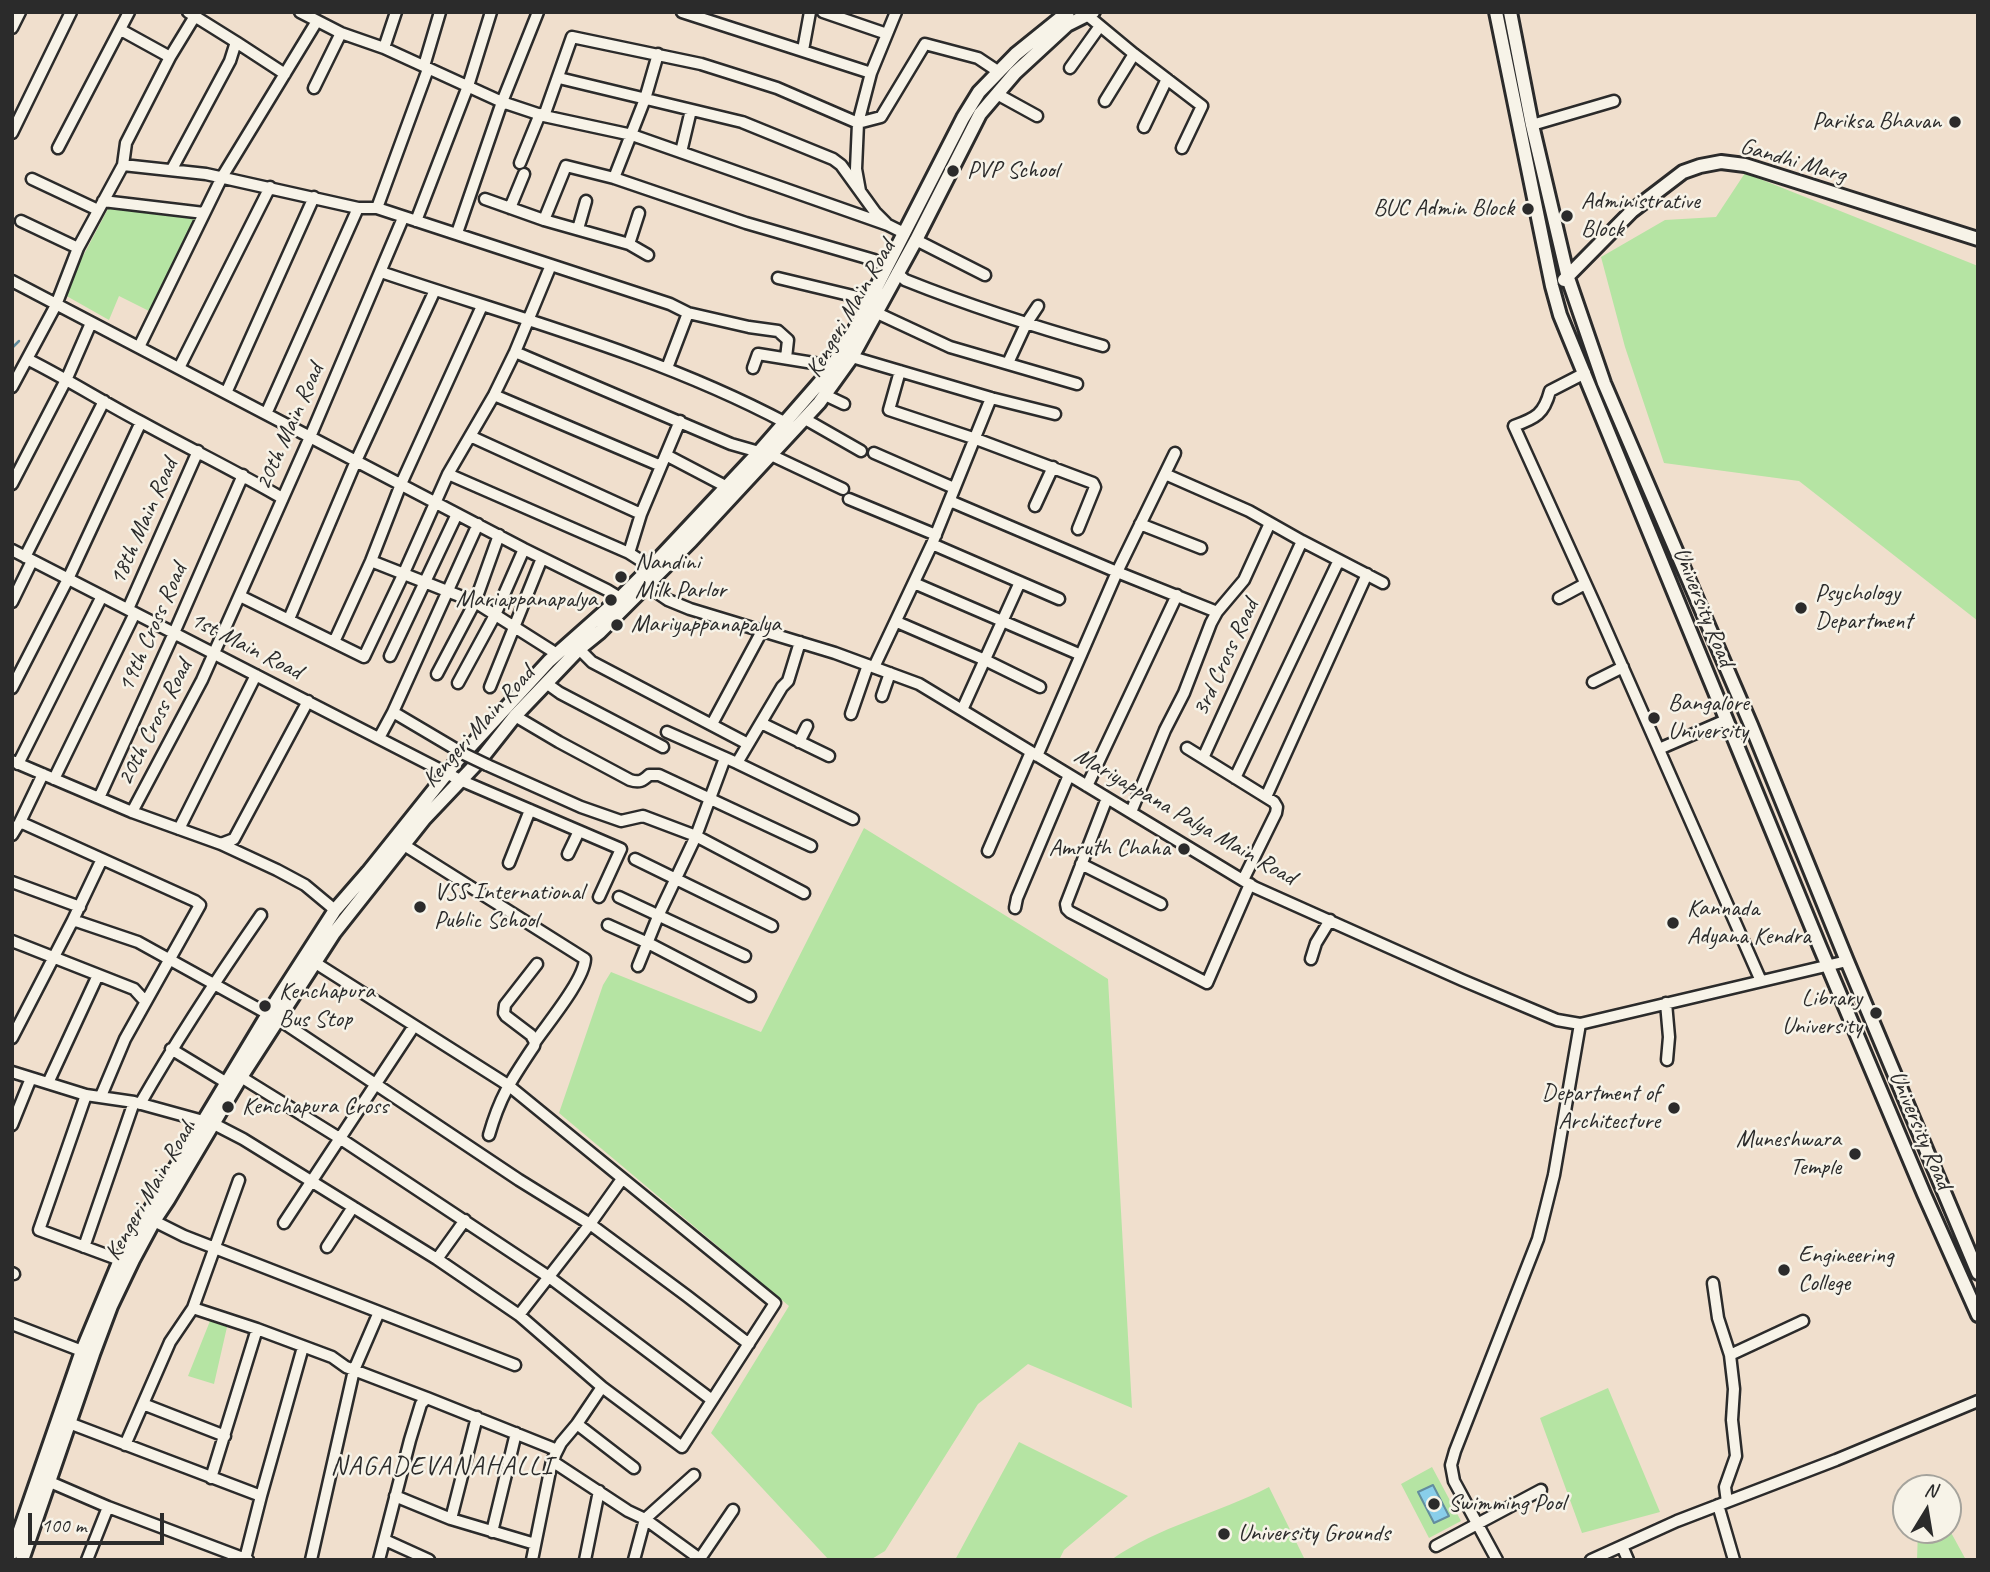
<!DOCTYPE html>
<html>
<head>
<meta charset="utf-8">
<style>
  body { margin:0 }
  #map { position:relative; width:1990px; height:1572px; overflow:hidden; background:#f0dfcd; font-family:Caveat,sans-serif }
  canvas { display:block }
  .frame { position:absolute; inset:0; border:14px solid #2b2b2b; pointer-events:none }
  .north { position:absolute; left:1892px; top:1474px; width:70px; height:70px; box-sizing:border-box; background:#f7f3e8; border:2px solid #a5a39c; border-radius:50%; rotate:11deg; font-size:19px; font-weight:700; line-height:28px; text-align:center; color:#2b2b2b }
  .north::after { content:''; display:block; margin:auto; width:24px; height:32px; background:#2b2b2b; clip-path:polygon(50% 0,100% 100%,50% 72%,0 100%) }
  .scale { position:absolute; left:28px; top:1513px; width:136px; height:32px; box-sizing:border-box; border:4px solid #2b2b2b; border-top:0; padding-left:9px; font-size:21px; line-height:24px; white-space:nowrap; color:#2b2b2b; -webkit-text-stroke:5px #f7f3e8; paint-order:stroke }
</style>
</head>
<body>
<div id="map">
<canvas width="1990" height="1572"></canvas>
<div class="frame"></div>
<div class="north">N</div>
<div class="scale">100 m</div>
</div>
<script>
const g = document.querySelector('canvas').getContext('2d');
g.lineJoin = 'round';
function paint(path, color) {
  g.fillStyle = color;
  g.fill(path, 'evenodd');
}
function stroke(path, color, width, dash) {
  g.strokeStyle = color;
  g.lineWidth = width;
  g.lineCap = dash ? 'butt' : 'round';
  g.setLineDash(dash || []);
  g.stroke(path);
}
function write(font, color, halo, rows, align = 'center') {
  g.font = font + ' Caveat,sans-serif';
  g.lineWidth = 5;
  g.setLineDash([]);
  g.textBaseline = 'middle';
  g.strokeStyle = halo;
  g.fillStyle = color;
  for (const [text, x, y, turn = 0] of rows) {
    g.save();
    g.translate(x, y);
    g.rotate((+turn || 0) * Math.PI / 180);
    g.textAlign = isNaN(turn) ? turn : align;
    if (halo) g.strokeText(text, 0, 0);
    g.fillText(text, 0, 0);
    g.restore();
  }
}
paint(new Path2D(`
  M1745,173L1978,266V621L1799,481L1664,463L1625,347L1601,257L1665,220L1716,217Z
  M110,205L198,217L153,313L119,296L109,320L63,294Z
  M864,828L1108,979L1132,1408L1028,1364L978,1404L885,1551L870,1560H829L711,1433L789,1306L559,1113L603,985L611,972L761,1032Z
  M210,1321L227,1327L214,1384L188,1376Z
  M1608,1388L1660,1512L1582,1533L1540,1418Z
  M1019,1442L1128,1496L1064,1550L1059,1560H955Z
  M1432,1467L1461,1521L1429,1538L1401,1484Z
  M1269,1487L1305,1560H1111C1159,1526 1217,1514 1269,1487Z
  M1948,1527L1966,1560H1917L1918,1530H1948Z`), '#b5e4a3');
const water = new Path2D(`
  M1433,1485L1449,1516L1434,1523L1418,1492Z`);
paint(water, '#89ceea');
stroke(water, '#638d9e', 2);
stroke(new Path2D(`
  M12,348L19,341`), '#638d9e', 2.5);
const minor = new Path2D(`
  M300,12L341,33L384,48L502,102L544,116L632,135L888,225L904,233
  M682,12L871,73L896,12
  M823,12L887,34
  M1087,15L1134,54L1202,106L1182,148
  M12,28L20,12
  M121,30L170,57
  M236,42L285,74
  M384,48L396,12
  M803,50L810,12
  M1070,68L1100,26
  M559,78L742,122L833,159L841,165L875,212L886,223
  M314,88L341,33
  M997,94L1037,116
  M1105,101L1134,54
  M544,116L572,37L701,64L777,88L858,123L856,169L860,191
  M858,123L881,117L925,44L978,58L999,72
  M858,123L871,73
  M1532,125L1614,101
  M1144,127L1167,79
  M12,133L71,12
  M58,148L129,12
  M681,152L691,110
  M520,163L540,114
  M123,165L206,174L358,208H377L670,304L688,313L667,368
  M172,169L230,61L236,42L188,12
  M614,178L645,99L658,54
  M32,179L98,210
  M485,199L544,220L629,244L648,255
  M103,201L204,213
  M377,208L428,69L424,66L440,12
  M510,208L524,174
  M544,220L566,166L614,178L746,223L874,260L886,267
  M21,221L78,248
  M416,221L468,86L491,12
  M578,229L586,201
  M457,233L502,102L538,12
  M916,240L985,275
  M629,244L639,213
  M381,272C517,318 658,355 786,423
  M897,273L905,280C970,306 1035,327 1103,346
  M778,278L870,300
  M12,281L524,549L607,590L625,601
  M688,313L749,327L778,331L788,340L786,358
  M877,313L950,347L1077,384
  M139,347L222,177L317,21
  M515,352L731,444L759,452
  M852,357L991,398L1055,414
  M29,360C67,379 103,402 141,422C188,448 236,471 282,498
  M1008,363L1026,324L1038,306
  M179,368L270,187
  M753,368L758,354L832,366
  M900,371L889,410L976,439L1093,483L1095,487L1078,529
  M1585,373L1550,391C1544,414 1536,418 1514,426L1597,609L1761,981
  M12,387L56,305L78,248L123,165L126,143L170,57L195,16
  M226,393L314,197
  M494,395L661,466
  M825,395L844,404
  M266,414L358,208
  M805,419L861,451
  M470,436L641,514
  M874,453L954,488
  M666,455L727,487
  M771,455L843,489
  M448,474L629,553L651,567
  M1165,474L1249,511L1302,541L1383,583
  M12,484L67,378L91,323
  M849,499L936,535
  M950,501L1117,572L1217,612
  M1035,506L1053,467
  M1140,524L1201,548
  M932,544L1059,599
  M12,550L460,780L621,849L599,897
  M629,553L641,514L680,421
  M25,557L104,401
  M371,561L475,602L557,654
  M643,583L668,600L690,609L835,653L919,684L1254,887L1462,980L1557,1020L1580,1024L1847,961
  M914,583L1081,655
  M240,596L364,657L403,575L448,474L494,395L515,352L551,265
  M1559,598L1585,584
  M12,602L32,561
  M128,609L198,451
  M289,619L356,461L435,290
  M897,622L985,660L1040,687
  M334,642L371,561L401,484L482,306
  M579,649L592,662L748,744
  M390,656L457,514
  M874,667L932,544L991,398
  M437,674L475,602L499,535
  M1593,682L1623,667
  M458,683L495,615L524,549
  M546,683L560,693L663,747
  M490,687L542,558
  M12,688L68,579L141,422
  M882,696L890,673
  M962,710L1020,582
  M393,712L478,524
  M851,714L868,665
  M515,716L559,742L630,780C639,783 643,781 649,775H659L811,846
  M761,723L829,756
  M712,724L762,631
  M667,732L737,763L853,819
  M379,738L393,712L464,754
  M799,742L807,726
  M1187,748L1274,802L1277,807L1276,813L1243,880
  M1659,749L1726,720
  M1037,756L1117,572L1175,453
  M1203,758L1302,541
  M12,761L132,812L221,844L277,870L305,885L335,910
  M737,763L782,687L788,681L800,642
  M18,764L102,596
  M487,765L581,807L621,821L643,816L696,836L804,893
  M1235,778L1339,560
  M54,779L135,613
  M1087,786L1177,595
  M1266,797L1367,574
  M99,798L174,633L243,475
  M1107,798L1066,904L1067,909L1070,912L1207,983L1250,884
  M132,812L202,680L310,437L403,218
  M1131,812L1165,730L1184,693L1211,623L1217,612L1244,580L1270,523
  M20,822L43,774
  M179,829L256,675
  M12,835L20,822L195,901L200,905L125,1039L101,1096
  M221,844L234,839L308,701
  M404,845L585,959C584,980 548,1023 535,1042
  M988,851L1031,752
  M568,854L579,831
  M635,859L772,926
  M509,863L530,810
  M1081,864L1161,904
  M12,882L80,907
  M619,897L745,956
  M1015,908L1017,898L1069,775
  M73,920L102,859
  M608,925L648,943L750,996
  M12,941L134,989L145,1001
  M1311,959L1316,943L1330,920
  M638,966L659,914L696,836L725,758
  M1666,1003L1669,1037L1667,1060
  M278,1019L519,1180L590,1224L687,1296L749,1344
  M12,1038L73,920L138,942L268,1014
  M171,1049L227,1083
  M12,1072L86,1095L134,1102L214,1124L243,1139L437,1259L519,1315L602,1387L682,1447L775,1303L508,1085L314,962
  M241,1077L341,1139L549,1277L712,1400
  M48,1083L98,975
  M86,1095L39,1230L120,1260
  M140,1104C177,1039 218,977 261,915
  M12,1125L31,1078
  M489,1135C500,1096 512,1079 534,1046L535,1042L531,1035L506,1016L504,1013L505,1005L537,964
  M154,1221L184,1236L515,1365
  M284,1223L414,1026
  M84,1247L134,1102
  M327,1247L353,1207
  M437,1259L465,1220
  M12,1273L14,1274
  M1713,1283L1718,1318L1730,1355L1734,1389L1732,1420L1736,1456L1725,1487L1727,1502
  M193,1308L257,1329L332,1357L346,1367L427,1398
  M519,1315L590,1224L622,1179
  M12,1324L82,1351
  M1730,1355L1803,1321
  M143,1404L225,1436
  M69,1423L261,1496L245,1559
  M577,1424L634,1468
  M125,1445L170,1342L193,1308L239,1180
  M552,1461L628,1511L645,1519L700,1559
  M211,1478L257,1329
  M43,1479L108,1507L248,1560
  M261,1496L303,1347
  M395,1496L451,1519L535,1544
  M1718,1505L1734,1560
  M451,1519L477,1417
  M492,1532L516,1433
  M385,1540L429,1560
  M1436,1546L1541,1490
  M1622,1546L1628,1560
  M87,1560L108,1507
  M311,1560L354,1370L379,1312
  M379,1560L410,1440L421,1404L427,1398L557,1450
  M532,1560L552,1461L561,1443L577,1424L602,1387
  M585,1560L599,1491
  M634,1560L645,1519L694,1475
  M699,1560L733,1510
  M1497,1560L1454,1481L1451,1465L1455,1451L1538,1239L1554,1175L1580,1024
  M1591,1560L1677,1521L1836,1460L1978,1401`);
const major = new Path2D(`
  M1496,12L1552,286L1560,315L1819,945L1924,1194L1978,1315
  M1510,12L1532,125L1568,278L1604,383L1751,725L1847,961L1978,1273
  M1564,280L1632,211L1683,172L1700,166L1721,162L1745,165L1978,239
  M12,1553L82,1351L120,1260L268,1014L335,910L368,872L456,762L549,661L620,598L651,567L759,452L828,373L855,329L963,118L979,92L1016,54L1068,12
  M22,1560L93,1354L111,1306L133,1260L154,1221L168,1200L241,1077L334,933L425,818L481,759L515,716L579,649L600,632L691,541L819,403L852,357L916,240L980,114L1015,73L1067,25L1093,12`);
stroke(minor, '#2b2b2b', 15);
stroke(major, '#2b2b2b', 18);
stroke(minor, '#f7f3e8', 10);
stroke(major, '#f7f3e8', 12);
const minorBridge = new Path2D(`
  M464,754L487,765`);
stroke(minorBridge, '#2b2b2b', 15, []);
stroke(minorBridge, '#f7f3e8', 10);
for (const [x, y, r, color] of [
  [1955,122,7,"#2b2b2b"],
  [953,171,7,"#2b2b2b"],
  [1528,209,7,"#2b2b2b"],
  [1567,216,7,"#2b2b2b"],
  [621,577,7,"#2b2b2b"],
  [611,600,7,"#2b2b2b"],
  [1801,608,7,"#2b2b2b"],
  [617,625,7,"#2b2b2b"],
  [1654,718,7,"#2b2b2b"],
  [1184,849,7,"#2b2b2b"],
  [420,907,7,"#2b2b2b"],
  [1673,923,7,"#2b2b2b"],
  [265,1006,7,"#2b2b2b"],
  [1876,1013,7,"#2b2b2b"],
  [228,1107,7,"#2b2b2b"],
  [1674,1108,7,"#2b2b2b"],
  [1855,1154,7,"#2b2b2b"],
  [1784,1270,7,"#2b2b2b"],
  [1434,1504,7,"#2b2b2b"],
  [1224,1534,7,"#2b2b2b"]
]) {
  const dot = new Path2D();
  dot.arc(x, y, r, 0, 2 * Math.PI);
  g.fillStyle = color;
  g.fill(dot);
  stroke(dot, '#f7f3e8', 2.5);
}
write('24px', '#2b2b2b', '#f7f3e8', [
  ["Pariksa Bhavan",1941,122,"right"],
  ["PVP School",967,171],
  ["Administrative",1581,202],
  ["Block",1581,230],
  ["BUC Admin Block",1514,209,"right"],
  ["Nandini",635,563],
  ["Milk Parlor",635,591],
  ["Psychology",1815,594],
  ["Department",1815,622],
  ["Mariappanapalya",597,600,"right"],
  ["Mariyappanapalya",631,625],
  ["Bangalore",1668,704],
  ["University",1668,732],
  ["Amruth Chaha",1170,849,"right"],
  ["VSS International",434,893],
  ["Public School",434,921],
  ["Kannada",1687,909],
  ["Adyana Kendra",1687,937],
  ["Kenchapura",279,992],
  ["Bus Stop",279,1020],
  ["Library",1862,999,"right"],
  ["University",1862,1027,"right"],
  ["Department of",1660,1094,"right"],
  ["Architecture",1660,1122,"right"],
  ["Kenchapura Cross",242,1107],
  ["Muneshwara",1841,1140,"right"],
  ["Temple",1841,1168,"right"],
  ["Engineering",1798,1256],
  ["College",1798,1284],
  ["Swimming Pool",1448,1504],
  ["University Grounds",1238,1534]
], 'left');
write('24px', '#2b2b2b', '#f7f3e8', [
  ["Gandhi Marg",1793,161,16],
  ["Kengeri Main Road",851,309,-60],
  ["20th Main Road",290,427,-66],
  ["18th Main Road",144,522,-66],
  ["University Road",1703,607,68],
  ["19th Cross Road",153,628,-66],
  ["1st Main Road",246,646,27],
  ["3rd Cross Road",1226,658,-65],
  ["20th Cross Road",155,723,-63],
  ["Kengeri Main Road",479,727,-48],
  ["Mariyappana Palya Main Road",1185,817,30],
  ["University Road",1920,1130,67],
  ["Kengeri Main Road",150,1192,-60]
]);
g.letterSpacing = '2px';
write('26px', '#2b2b2b', '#f7f3e8', [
  ["NAGADEVANAHALLI",442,1467]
]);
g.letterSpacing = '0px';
</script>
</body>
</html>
